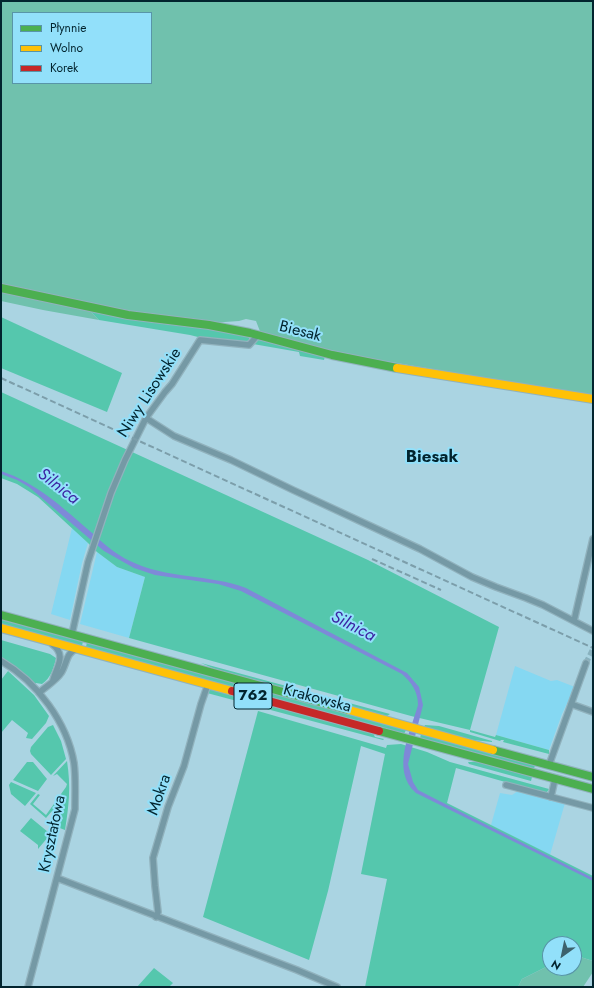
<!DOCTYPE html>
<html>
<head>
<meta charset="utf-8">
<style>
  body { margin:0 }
  #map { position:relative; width:594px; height:988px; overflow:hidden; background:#aad4e2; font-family:Jost,sans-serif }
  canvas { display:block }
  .frame { position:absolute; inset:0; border:2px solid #02242e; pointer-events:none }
  .legend { position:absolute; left:12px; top:12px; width:140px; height:72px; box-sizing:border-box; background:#92e0fa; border:1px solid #5895a8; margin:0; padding:5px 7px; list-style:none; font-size:12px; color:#02242e }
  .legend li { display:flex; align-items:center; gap:8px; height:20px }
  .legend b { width:20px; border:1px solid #5895a8 }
  .north { position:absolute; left:542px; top:936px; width:40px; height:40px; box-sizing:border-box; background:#92e0fa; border:1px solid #5895a8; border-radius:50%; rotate:213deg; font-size:11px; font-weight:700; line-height:16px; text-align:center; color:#02242e }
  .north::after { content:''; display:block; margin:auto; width:14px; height:18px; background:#3d626d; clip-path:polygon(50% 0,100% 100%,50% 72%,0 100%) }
</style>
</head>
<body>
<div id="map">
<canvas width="594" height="988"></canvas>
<div class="frame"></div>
<ul class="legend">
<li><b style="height:5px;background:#4caf50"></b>Płynnie</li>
<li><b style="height:5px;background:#ffc107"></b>Wolno</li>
<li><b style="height:5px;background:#c62828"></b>Korek</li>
</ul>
<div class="north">N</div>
</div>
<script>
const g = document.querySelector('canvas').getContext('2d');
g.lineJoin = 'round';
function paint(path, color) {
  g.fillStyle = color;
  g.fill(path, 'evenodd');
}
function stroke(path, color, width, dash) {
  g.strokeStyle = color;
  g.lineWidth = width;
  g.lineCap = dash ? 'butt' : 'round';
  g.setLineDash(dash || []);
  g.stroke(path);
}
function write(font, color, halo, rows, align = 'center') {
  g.font = font + ' Jost,sans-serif';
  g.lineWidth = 4;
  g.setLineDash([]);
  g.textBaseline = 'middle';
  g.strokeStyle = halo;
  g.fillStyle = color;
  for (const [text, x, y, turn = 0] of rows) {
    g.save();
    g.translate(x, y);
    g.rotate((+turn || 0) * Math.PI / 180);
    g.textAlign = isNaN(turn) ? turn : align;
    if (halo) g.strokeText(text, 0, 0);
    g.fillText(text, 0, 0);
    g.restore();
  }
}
paint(new Path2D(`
  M72,528L88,543L82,563L70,620L51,614Z
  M97,552L117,567L145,577L129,638L80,624Z
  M515,666L551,681L557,680L575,687L562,714L549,750L496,735Z
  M518,791L565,803L550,855L491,825L500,793L512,795Z`), '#85d8f2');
paint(new Path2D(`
  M89,310L213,329L248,336L250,340L247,343L202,338L190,335L99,320Z
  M1,317L122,373L107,412L1,368Z
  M257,340H260L325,356L324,360L300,356L299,352L253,344Z
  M1,392L368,560L499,627L470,730L495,737L496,735L549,750V754L503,742L504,740H501L500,741L470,732V730L411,716L129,638L145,577L117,567L97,552L88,543L38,497L17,484L1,478Z
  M1,619L83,641L82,646L1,624Z
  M1,640L50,654L56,658C54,667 51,678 42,684L36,683L35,684L17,668L1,658Z
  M87,642L406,730L404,734L86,647Z
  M201,663L390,714L387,716L222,672Z
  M8,671L34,695L49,716L46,723L32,739L26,738L28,733L12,720L1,733V680Z
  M211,689L373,733L375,737L384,739L383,740L207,693Z
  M258,711L386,748L387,745L401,744L427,752L450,762L549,789L547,792L544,793L456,768L447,803L593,876V961L574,955V944H550V965L522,979L518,987H365L387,879L361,874L385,754L361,746L328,891L309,960L203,917Z
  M53,725L61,741L66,759L51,775L31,754L30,751L31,747L48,727Z
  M425,725L439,726L492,741V742L473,740L424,727Z
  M421,734L535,765L534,769L420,738Z
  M67,761C71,787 69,805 65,830L57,827L63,818L52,811L46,818L30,804L38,794L40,795L33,804L46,815L66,787L67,784L57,774L53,776Z
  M27,762H33L47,779L38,791L13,780Z
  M468,762H478L532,777L531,781L469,764Z
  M11,782L36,793L25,806L11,794L9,785Z
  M31,818L48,832L54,830L38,849V845L20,831Z
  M154,968L173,983L169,987H137Z`), '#55c7ad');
paint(new Path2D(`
  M1,1H593V396L331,352L261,334L256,321L246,319L239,321L211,323L144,315L1,286ZM13,13H151V83H13Z
  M1,290L89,310L99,320L43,310L1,301Z
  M574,955L593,961V972L583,987H518L522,979L550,965V968H574Z`), '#70c1ad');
paint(new Path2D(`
  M1,471C37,483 63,508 91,532C103,543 115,554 130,561C166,579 209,574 246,588L407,673L419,687L423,705L408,764L413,782L418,790L463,813L593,878V881L416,793C390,770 411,731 418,705C418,692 412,683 402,674L241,591L218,584L155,575L134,568L104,551L29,487L17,480L1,474Z`), '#7e89d8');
stroke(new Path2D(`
  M586,663L593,649`), '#88b1be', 5.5, [5.5, 3]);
const street = new Path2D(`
  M146,418L174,436L231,460L293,490L420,549L472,577L496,587L526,598L543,605L593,631
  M574,621L593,539
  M72,634L88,562L111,493L125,460L146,418L165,392L172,384L200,340L249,345L257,336
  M52,644C67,655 57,666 53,680
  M1,661C37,682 67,722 74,763C76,779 75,794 75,809L28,987
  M39,693C46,686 56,681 61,673C67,664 66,652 77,649
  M571,704L593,712
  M549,765L586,663
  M506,785L593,808
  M551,797L555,779
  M57,878L297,970L337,987
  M156,917L158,912L155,886L153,858L168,807L184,766L201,704L208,684`);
const fast = new Path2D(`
  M1,288L128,315L209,325L250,333L332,355L397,368
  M1,615L349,710
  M379,731L593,789
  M493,750L593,777`);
const slow = new Path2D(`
  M397,368L593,399
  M1,628L232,691
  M349,710L493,750`);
const jam = new Path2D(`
  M232,691L379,731`);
stroke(street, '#91b2bd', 8);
stroke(fast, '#91b2bd', 10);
stroke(slow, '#91b2bd', 10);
stroke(jam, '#91b2bd', 10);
stroke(street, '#7599a5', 5.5);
stroke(fast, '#4caf50', 8);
stroke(slow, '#ffc107', 8);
stroke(jam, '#c62828', 8);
stroke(new Path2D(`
  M1,378L593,648
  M372,559L441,590`), '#7c9eaa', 2, [6, 3]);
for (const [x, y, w] of [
  [253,696,38]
]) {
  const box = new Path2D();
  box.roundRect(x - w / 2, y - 13, w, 26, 3);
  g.fillStyle = '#92e0fa';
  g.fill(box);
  stroke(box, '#02242e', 1);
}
write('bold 15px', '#02242e', null, [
  ["762",253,696]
]);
write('16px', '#02242e', '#92e0fa', [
  ["Biesak",300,332,14],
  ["Niwy Lisowskie",150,393,-57],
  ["Krakowska",317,699,15],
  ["Mokra",160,795,-71],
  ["Kryształowa",53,834,-78]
]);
write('bold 17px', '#02242e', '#92e0fa', [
  ["Biesak",432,458]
]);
write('italic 17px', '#3b23a2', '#92e0fa', [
  ["Silnica",58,487,38],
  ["Silnica",353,627,27]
]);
</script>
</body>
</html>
